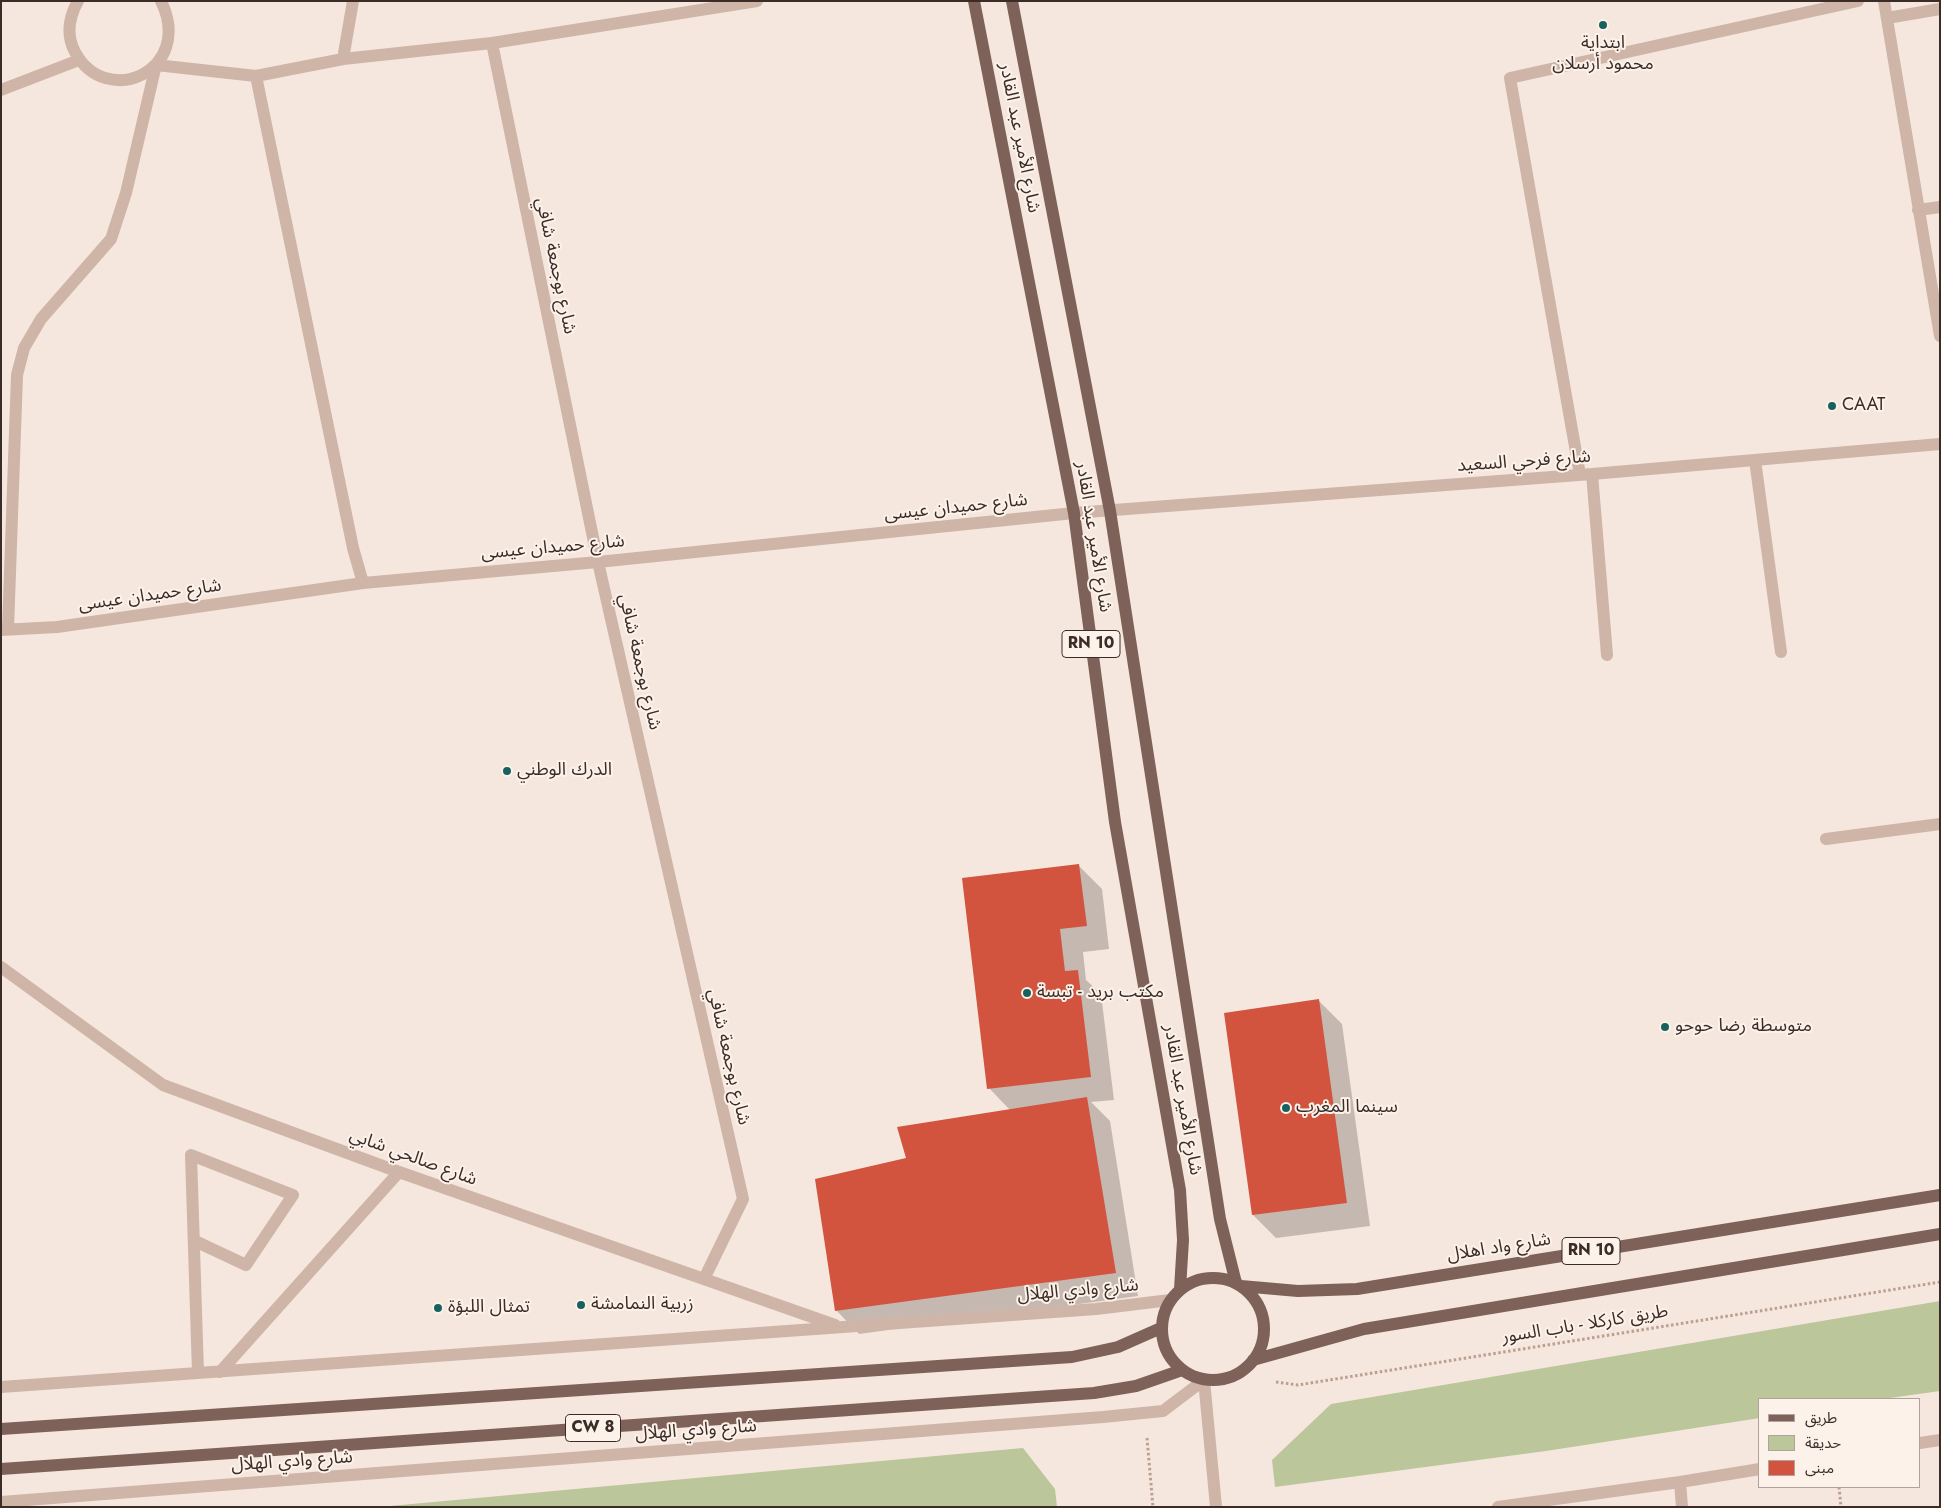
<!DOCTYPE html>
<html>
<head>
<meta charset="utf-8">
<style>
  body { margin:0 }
  #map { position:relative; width:1941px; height:1508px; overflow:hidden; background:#f5e7dd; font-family:Jost,"Noto Sans Arabic",sans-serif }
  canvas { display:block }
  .frame { position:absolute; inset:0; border:2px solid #3b2c28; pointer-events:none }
  .legend { position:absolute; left:1758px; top:1398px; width:162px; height:90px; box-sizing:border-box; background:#fcf2ea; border:1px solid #afa39c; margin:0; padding:6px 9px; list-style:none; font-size:15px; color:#3b2c28 }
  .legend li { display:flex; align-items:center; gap:10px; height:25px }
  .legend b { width:25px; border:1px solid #afa39c }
</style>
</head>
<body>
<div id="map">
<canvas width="1941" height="1508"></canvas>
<div class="frame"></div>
<ul class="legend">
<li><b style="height:6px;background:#7e6158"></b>طريق</li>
<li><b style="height:14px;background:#bcc69b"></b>حديقة</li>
<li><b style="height:14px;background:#d2533e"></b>مبنى</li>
</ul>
</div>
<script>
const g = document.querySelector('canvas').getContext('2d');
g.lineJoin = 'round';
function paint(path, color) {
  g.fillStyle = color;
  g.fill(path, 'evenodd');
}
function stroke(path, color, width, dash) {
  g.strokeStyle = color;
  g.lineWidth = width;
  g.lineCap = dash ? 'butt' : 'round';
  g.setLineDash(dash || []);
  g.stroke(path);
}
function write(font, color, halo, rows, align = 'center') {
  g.font = font + ' Jost,"Noto Sans Arabic",sans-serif';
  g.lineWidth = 4;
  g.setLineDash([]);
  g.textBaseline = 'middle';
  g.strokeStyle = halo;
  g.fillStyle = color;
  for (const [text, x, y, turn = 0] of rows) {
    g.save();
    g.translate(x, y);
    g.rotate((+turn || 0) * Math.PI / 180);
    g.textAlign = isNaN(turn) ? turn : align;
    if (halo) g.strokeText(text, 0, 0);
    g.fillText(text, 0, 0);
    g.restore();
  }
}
paint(new Path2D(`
  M1940,1301V1391L1883,1399H1760V1418L1546,1451L1275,1487L1272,1460L1331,1404Z
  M1023,1448L1055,1489L1057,1507H379Z`), '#bcc69b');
paint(new Path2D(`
  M1079,866L1102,889L1109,949L1083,952L1086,980L1101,994L1114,1100L1091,1102L1110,1121L1138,1296L859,1334L836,1310L908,1158L1010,1110L989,1088Z
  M1319,1001L1342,1024L1370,1226L1276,1238L1253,1215Z`), '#0003');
paint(new Path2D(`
  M1079,864L1087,926L1060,929L1065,971L1078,970L1091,1077L987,1089L962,878Z
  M1319,999L1347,1203L1252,1215L1224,1013Z
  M1087,1097L1116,1273L835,1311L815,1179L906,1158L897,1127Z`), '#d2533e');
stroke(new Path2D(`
  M1276,1382L1298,1385L1940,1282
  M1147,1438L1153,1507
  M1839,1487L1841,1507`), '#bb9f91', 3, [2.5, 2.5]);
stroke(new Path2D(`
  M78,1C69,17 66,35 75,52C106,110 195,71 161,1
  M1884,1L1940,336
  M1887,18L1940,9
  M492,43L598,562L743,1199L704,1279
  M343,59L353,1
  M256,76L353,548L363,583
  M1,90L79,60
  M1918,210L1940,207
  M1755,460L1781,652
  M1592,474L1607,655
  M1580,475L1510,78L1858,1
  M8,629L17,375L24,348L41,319L111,239L126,193L156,65L256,76L343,59L492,43L757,1
  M1,630L57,627L363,583L598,562L1074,513L1592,474L1940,444
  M1826,839L1940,824
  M1,967L163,1085L399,1172L835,1325
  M195,1241L246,1265L293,1195L191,1155L198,1373
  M220,1372L399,1172
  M1204,1380L1216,1507
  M1,1387L1096,1309L1170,1300
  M1920,1443L1940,1440
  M1680,1482L1682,1507
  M1,1502L1103,1417L1163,1411L1204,1380
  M1498,1507L1680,1482L1760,1469`), '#cfb5a7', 12);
stroke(new Path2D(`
  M974,1L1074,513L1115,822L1180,1190L1183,1240L1180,1289
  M1012,1L1110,511L1220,1219L1236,1283
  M1162 1329a51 51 0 1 1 102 0a51 51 0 1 1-102 0Z
  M1241,1286L1298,1291L1357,1289L1940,1195
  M1253,1360L1364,1329L1940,1234
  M1,1429L1072,1357L1118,1347L1161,1328
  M1,1469L1094,1393L1136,1386L1182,1370`), '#7e6158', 12);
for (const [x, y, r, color] of [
  [1603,25,5,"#19615f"],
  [1832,406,5,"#19615f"],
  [507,771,5,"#19615f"],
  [1027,993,5,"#19615f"],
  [1665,1027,5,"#19615f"],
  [1286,1108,5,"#19615f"],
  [581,1305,5,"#19615f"],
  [438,1308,5,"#19615f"]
]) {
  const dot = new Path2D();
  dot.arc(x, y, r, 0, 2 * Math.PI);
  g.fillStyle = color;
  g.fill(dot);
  stroke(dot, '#fcf2ea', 2);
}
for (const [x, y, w] of [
  [1091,644,58],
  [1591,1251,58],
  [593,1428,55]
]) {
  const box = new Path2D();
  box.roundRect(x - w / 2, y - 13.5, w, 27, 4);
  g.fillStyle = '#fcf2ea';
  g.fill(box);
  stroke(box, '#3b2c28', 1);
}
write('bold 16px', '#3b2c28', null, [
  ["RN 10",1091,644],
  ["RN 10",1591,1251],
  ["CW 8",593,1428]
]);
write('18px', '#3b2c28', '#fcf2ea', [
  ["ابتداية",1603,44,"center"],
  ["محمود أرسلان",1603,65,"center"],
  ["CAAT",1842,406],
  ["الدرك الوطني",517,771],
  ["مكتب بريد - تبسة",1037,993],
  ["متوسطة رضا حوحو",1675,1027],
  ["سينما المغرب",1296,1108],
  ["زربية النمامشة",591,1305],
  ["تمثال اللبؤة",448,1308]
], 'left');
write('18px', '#3b2c28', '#fcf2ea', [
  ["شارع الأمير عبد القادر",1019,138,79],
  ["شارع بوجمعة شافي",555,266,78],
  ["شارع فرحي السعيد",1524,462,-4],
  ["شارع حميدان عيسى",956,508,-6],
  ["شارع الأمير عبد القادر",1093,537,81],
  ["شارع حميدان عيسى",553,548,-5],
  ["شارع حميدان عيسى",150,596,-8],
  ["شارع بوجمعة شافي",639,662,77],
  ["شارع بوجمعة شافي",728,1057,77],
  ["شارع الأمير عبد القادر",1182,1100,80],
  ["شارع صالحي شابي",413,1158,20],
  ["شارع واد اهلال",1499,1248,-9],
  ["شارع وادي الهلال",1078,1291,-5],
  ["طريق كاركلا - باب السور",1585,1325,-9],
  ["شارع وادي الهلال",696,1431,-4],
  ["شارع وادي الهلال",292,1462,-4]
]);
</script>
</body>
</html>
